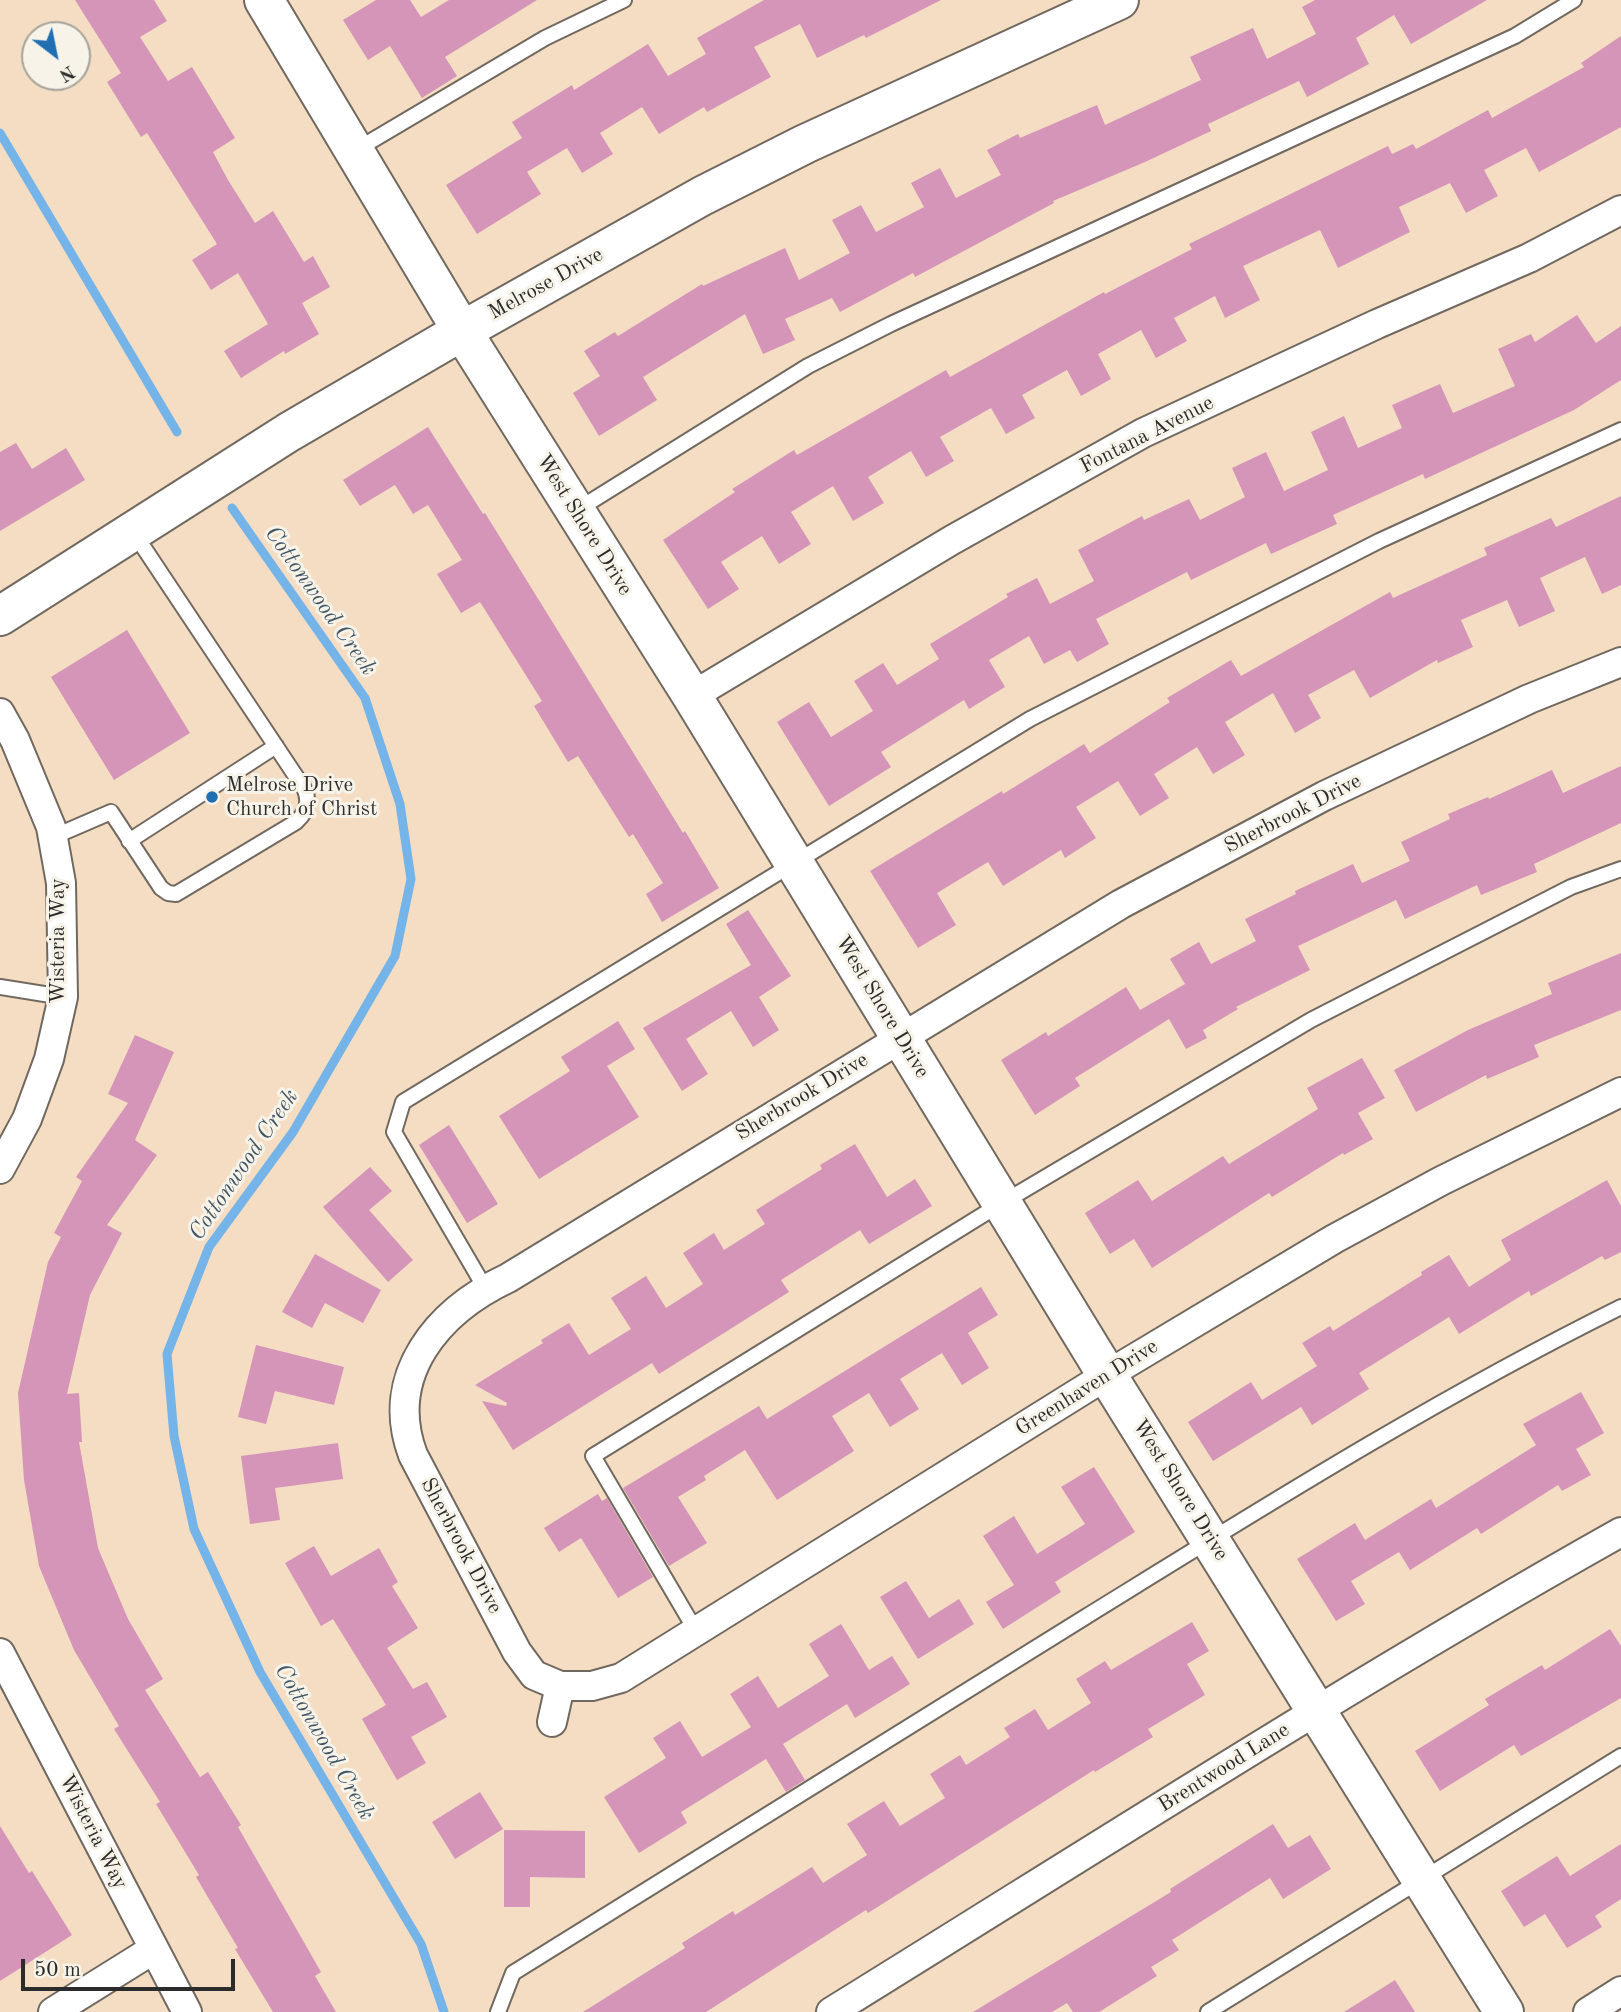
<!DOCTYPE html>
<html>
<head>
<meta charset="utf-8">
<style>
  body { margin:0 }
  #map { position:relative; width:1621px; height:2012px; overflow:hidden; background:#f4ddc2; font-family:"Old Standard TT",serif }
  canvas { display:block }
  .north { position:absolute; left:21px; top:21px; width:70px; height:70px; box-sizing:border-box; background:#f7f3e8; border:2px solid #a5a39c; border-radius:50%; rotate:148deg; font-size:19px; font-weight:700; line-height:28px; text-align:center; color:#2b2b2b }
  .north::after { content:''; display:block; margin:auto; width:24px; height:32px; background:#1f6fb2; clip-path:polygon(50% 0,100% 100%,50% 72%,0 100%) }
  .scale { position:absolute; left:21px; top:1959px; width:214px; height:32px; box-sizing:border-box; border:4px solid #2b2b2b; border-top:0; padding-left:9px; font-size:21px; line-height:24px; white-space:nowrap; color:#2b2b2b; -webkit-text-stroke:5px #f7f3e8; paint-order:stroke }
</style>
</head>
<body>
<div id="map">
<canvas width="1621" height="2012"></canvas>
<div class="north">N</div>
<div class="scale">50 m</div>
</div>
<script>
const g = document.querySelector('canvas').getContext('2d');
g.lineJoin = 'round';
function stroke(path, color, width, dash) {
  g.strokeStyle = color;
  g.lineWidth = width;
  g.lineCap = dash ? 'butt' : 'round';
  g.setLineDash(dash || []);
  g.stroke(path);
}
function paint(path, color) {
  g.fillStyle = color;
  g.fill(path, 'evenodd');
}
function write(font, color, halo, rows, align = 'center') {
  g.font = font + ' "Old Standard TT",serif';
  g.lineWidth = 6;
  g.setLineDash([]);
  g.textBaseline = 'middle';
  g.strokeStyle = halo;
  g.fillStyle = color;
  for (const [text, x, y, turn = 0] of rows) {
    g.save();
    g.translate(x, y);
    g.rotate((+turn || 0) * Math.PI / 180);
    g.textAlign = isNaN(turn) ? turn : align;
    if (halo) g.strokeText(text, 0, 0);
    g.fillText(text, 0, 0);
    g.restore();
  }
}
stroke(new Path2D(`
  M0,133L177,432
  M232,508L365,698L400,804L411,879L395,956L293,1132L209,1247L167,1354L174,1436L194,1529L260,1672L421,1944L444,2012`), '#75b4e8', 9);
paint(new Path2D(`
  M75,0H154L167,21L140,37L168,81L192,67L209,95L235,138L213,152L228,180L255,223L273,211L304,262L313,256L330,287L302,303L319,334L285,354L284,351L241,378L224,351L268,324L238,273L211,290L192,260L217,244L147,133L141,137L107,82L121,73Z
  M376,0H410L421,17L449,0H537L445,57L457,76L422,98L390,46L368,60L343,20Z
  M764,0H941L866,38L864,35L817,58L800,24L754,47L771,77L707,112L704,107L659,134L642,107L600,133L613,154L582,173L567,148L527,172L541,194L477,234L446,185L522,138L512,122L572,85L574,90L648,44L668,76L706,54L697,38Z
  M1315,0H1487L1411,44L1394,15L1356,38L1369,64L1307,97L1299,81L1208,124L1211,131L1145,162L1053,201L1054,203L915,277L913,273L840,312L832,298L785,319L795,340L763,354L745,314L643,377L657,400L599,436L573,393L600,376L584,351L615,332L618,336L702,284L703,286L785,248L799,280L850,253L832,220L861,205L876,232L924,207L911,183L940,168L956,198L1001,175L987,150L1018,134L1020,138L1097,105L1105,125L1201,80L1190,57L1253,28L1267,59L1316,34L1302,7Z
  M1621,36V127L1539,172L1526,148L1484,170L1498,196L1466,213L1450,183L1399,207L1410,232L1338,268L1320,230L1243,266L1260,300L1225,318L1215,296L1174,318L1187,341L1156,358L1141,330L1098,354L1111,379L1081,396L1067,370L1022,395L1035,418L1006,434L991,408L940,437L954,461L926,477L911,451L868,477L884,503L853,521L833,486L791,512L811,544L779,564L762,536L721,562L739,589L708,609L663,540L735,492L732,489L794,450L797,455L946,370L950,377L1104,292L1105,294L1192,249L1189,244L1388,146L1392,154L1413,144L1416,149L1488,110L1492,118L1584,67L1581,63Z
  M1577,315L1596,343L1621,326V380L1574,410L1425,479L1423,474L1333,515L1337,524L1271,554L1266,543L1191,580L1187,572L1096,619L1109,644L1077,662L1070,650L1044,664L1029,636L989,660L1005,687L969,709L964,700L881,752L891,767L829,806L777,722L809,702L831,737L873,711L854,681L883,663L897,685L939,659L930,644L1008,597L1006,594L1037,578L1050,604L1094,581L1078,550L1142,516L1144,520L1189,499L1200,520L1245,497L1232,468L1266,452L1284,491L1328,470L1311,432L1344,416L1358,448L1402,428L1392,405L1440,384L1453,413L1515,386L1498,349L1531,334L1535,342Z
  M428,427L483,514L485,513L683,833L685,831L719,888L662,922L646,894L663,883L633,834L629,837L578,756L568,762L534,706L542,701L480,602L461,613L437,574L462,560L428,505L413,514L395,485L360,506L343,480Z
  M16,443L32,469L66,448L85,480L0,531V452Z
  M1621,496V585L1602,594L1585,557L1540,578L1555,611L1519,627L1507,600L1461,620L1473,647L1438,663L1437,660L1370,698L1354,670L1308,695L1321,718L1295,733L1273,693L1225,722L1245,755L1213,774L1197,747L1154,774L1169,798L1140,816L1118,781L1076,807L1096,838L1065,858L1061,850L1003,886L988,862L937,893L956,925L918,948L870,871L1002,791L1003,794L1084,744L1090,753L1170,702L1167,698L1231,660L1241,676L1390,592L1393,598L1487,555L1484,548L1551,518L1556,527Z
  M127,630L190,733L114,780L51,677Z
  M1621,766V823L1534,864L1537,872L1481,895L1477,885L1405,919L1396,900L1298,946L1310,970L1236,1007L1238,1009L1203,1030L1207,1038L1186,1049L1169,1019L1075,1078L1080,1086L1035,1115L1001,1060L1046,1032L1048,1036L1126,987L1140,1010L1185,984L1170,959L1199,942L1211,964L1256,941L1245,919L1296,894L1295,891L1353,864L1362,883L1410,861L1401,842L1450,819L1448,814L1488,797L1489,799L1552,770L1563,793Z
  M748,910L791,976L759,997L779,1030L753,1047L731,1011L686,1039L708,1074L682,1091L643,1028L751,965L726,924Z
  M1621,953V1010L1534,1045L1539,1057L1487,1079L1486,1075L1416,1112L1394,1070L1468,1030L1552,994L1548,983Z
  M618,1021L635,1049L607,1066L639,1117L539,1179L499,1116L570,1071L561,1057Z
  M135,1035L174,1052L135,1140L157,1155L107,1225L122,1233L90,1295L67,1394L79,1393L82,1442H79L98,1548L128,1619L163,1679L145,1690L200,1777L208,1772L241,1825L238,1827L321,1972L315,1976L336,2012H273L235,1949L238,1948L196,1877L199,1875L156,1804L160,1802L114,1729L119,1726L74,1650L39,1566L24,1480L18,1393L48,1262L61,1237L54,1233L82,1181L76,1177L128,1103L108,1094Z
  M1362,1058L1385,1098L1358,1113L1373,1139L1344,1155L1343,1153L1272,1197L1269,1193L1152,1268L1134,1239L1110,1254L1085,1213L1138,1180L1152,1201L1223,1156L1229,1164L1318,1109L1307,1088Z
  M449,1125L498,1204L467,1223L419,1145Z
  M855,1144L887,1197L915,1179L932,1206L869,1244L860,1230L781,1280L789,1292L659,1374L652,1363L513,1450L482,1401L506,1406L507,1403L475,1385L543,1343L541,1340L569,1323L589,1355L631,1329L611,1298L646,1276L666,1308L703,1284L683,1253L714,1233L724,1250L765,1224L756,1210L822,1169L820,1165Z
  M370,1167L392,1191L369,1210L413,1260L388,1282L323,1207Z
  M1607,1180L1621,1206V1252L1605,1260L1602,1256L1531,1296L1529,1291L1459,1334L1449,1317L1359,1373L1369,1389L1312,1425L1301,1407L1213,1461L1188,1422L1251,1382L1262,1400L1317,1366L1302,1343L1330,1326L1333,1331L1422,1275L1421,1272L1449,1255L1469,1287L1511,1260L1501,1240Z
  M315,1254L381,1290L363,1323L325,1303L312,1328L282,1312Z
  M981,1287L998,1315L968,1333L989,1368L962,1385L942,1353L900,1379L919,1409L890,1427L869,1393L832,1416L854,1451L777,1500L745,1450L704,1476L706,1480L678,1497L707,1543L669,1566L623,1488L759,1406L767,1419Z
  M256,1345L344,1367L334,1405L275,1391L266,1424L238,1417Z
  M1581,1392L1604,1433L1576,1449L1591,1475L1562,1491L1558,1485L1481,1534L1477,1528L1410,1570L1399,1552L1351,1581L1365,1604L1336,1621L1297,1559L1355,1523L1365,1540L1431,1499L1436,1508L1536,1445L1523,1424Z
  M338,1443L343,1479L275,1488L280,1520L250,1524L241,1456Z
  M1094,1467L1135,1532L1055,1582L1061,1592L1003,1629L986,1602L1014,1585L983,1536L1014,1516L1037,1554L1085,1524L1061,1487Z
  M598,1494L602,1501L607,1498L653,1577L618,1598L581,1538L559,1552L544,1528Z
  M314,1546L331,1576L379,1548L398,1582L392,1586L418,1628L387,1648L413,1689L427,1682L447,1717L411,1737L426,1763L397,1780L362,1719L386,1705L333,1619L321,1626L285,1563Z
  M906,1581L929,1618L959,1599L974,1624L918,1659L880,1597Z
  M1192,1622L1209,1651L1187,1664L1205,1695L1148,1729L1153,1737L1095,1772L1094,1770L868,1913L866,1910L706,2012H583L685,1948L682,1943L733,1911L735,1915L812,1867L823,1883L867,1855L847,1824L884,1801L900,1826L945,1798L930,1774L960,1755L966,1765L1010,1737L1004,1728L1035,1709L1048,1730L1091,1703L1076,1679L1105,1661L1111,1670Z
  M841,1624L869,1670L892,1656L910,1684L855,1718L847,1704L783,1744L805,1780L795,1786L786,1792L766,1759L681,1812L687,1823L639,1853L604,1797L666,1758L653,1738L680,1721L702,1757L751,1727L730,1694L758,1676L778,1708L829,1676L809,1644Z
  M1610,1629L1621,1646V1698L1521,1756L1514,1745L1440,1791L1415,1751L1489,1705L1485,1699L1542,1665L1545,1670Z
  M480,1792L503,1829L455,1859L432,1822Z
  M1273,1824L1288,1848L1310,1835L1331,1869L1283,1899L1270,1878L1172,1940L1179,1950L1151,1967L1157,1976L1099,2012H1073L1067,2003L1052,2012H973L1171,1892L1170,1889Z
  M0,1826L29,1873L32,1871L72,1935L0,1981Z
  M504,1830L585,1831V1878L530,1877V1907H504Z
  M1621,1844V1899L1595,1916L1602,1927L1567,1948L1545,1914L1524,1927L1501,1891L1557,1856L1570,1876Z
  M1395,1980L1415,2012H1344Z`), '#d595b9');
const lane = new Path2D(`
  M356,150L545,38L624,0
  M577,510L808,366L891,324L1515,36L1574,0
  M53,837L111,812L161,888L168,893L176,894L296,822C306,813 310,803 305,790L134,533
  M129,841L276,746
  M0,987L63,997
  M485,1288L394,1132L403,1102L1030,719L1379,541L1621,430
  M696,1631L593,1456L1002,1203L1311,1020L1571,887L1621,869
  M498,2012L513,1973C704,1854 896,1735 1087,1616C1262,1508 1437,1398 1621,1307
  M1208,2012L1621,1756`);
const street = new Path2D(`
  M692,696L952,540L1143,433L1377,324L1529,258L1621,210
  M0,713L15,740L51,827L61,883L63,997L49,1059L27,1119L0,1169
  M0,1653L187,2012
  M560,1686H592L621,1678L1107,1375L1334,1239L1441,1181L1621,1092
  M552,1722L560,1686L534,1675L517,1652L413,1455C383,1375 438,1311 508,1278L1121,904L1324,796L1529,699L1621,662
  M53,2012L154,1949
  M831,2012C1093,1850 1352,1683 1621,1532
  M1588,2012L1621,1991`);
const secondary = new Path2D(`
  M264,0L462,331L692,696L1107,1375L1504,2012
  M0,616L289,432L462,331L702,196L805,144L1119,0`);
stroke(lane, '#716960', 18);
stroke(street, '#716960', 32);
stroke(secondary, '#716960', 42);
stroke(lane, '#fff', 14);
stroke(street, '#fff', 28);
stroke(secondary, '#fff', 38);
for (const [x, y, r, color] of [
  [212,797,7,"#1f6fb2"]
]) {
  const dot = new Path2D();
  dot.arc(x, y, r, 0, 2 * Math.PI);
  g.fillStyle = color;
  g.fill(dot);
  stroke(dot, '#f7f3e8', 2.5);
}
write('21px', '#2b2b2b', '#f7f3e8', [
  ["Melrose Drive",546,284,-29],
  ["Fontana Avenue",1147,435,-27],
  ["West Shore Drive",584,525,58],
  ["Sherbrook Drive",1293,814,-27],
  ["Wisteria Way",58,941,-90],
  ["West Shore Drive",882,1007,59],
  ["Sherbrook Drive",802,1097,-31],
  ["Greenhaven Drive",1087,1388,-32],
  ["West Shore Drive",1180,1490,58],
  ["Sherbrook Drive",461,1546,62],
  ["Brentwood Lane",1224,1768,-32],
  ["Wisteria Way",93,1832,63]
]);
write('21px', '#2b2b2b', '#f7f3e8', [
  ["Melrose Drive",226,785],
  ["Church of Christ",226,809]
], 'left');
write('italic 23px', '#415464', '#f7f3e8', [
  ["Cottonwood Creek",320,601,55],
  ["Cottonwood Creek",244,1165,-56],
  ["Cottonwood Creek",324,1742,60]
]);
</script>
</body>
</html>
